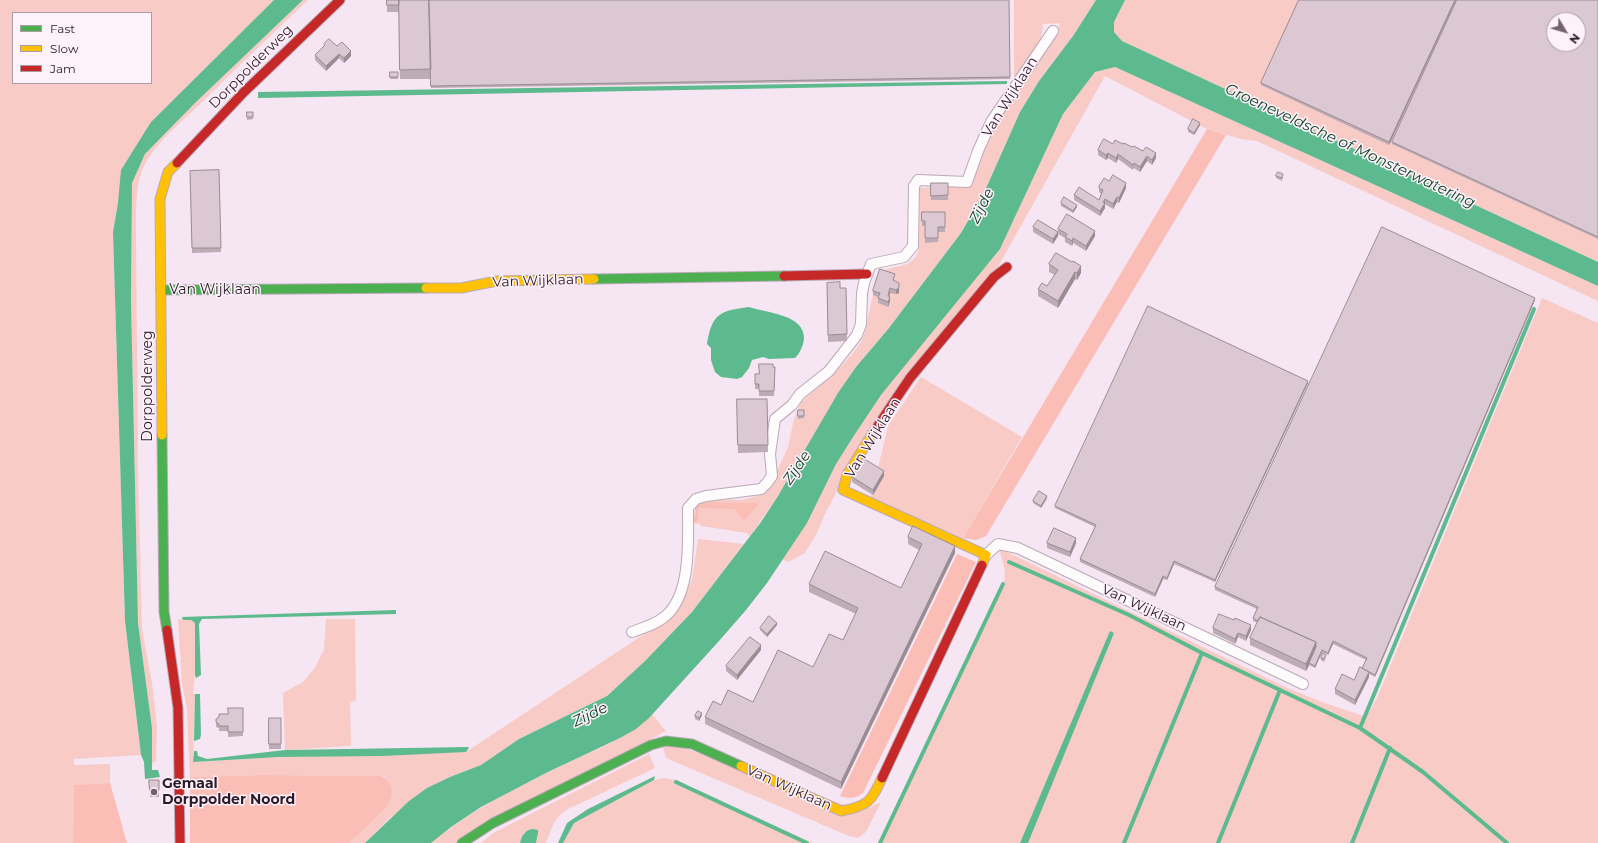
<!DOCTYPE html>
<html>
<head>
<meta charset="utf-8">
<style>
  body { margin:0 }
  #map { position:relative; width:1598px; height:843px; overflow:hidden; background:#f6e5f2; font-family:Montserrat,sans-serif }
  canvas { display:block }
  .legend { position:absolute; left:12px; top:12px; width:140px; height:72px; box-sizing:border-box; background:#fdf2fa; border:1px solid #aa9ca6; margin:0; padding:5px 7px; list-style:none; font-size:12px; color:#2d1a29 }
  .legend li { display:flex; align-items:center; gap:8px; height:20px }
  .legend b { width:20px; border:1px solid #aa9ca6 }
  .north { position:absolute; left:1546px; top:12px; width:40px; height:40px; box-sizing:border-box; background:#fdf2fa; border:1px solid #aa9ca6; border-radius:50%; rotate:128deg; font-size:11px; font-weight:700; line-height:16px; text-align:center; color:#2d1a29 }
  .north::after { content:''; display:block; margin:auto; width:14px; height:18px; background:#73616f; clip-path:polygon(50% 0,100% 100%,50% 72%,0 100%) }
</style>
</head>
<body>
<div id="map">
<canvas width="1598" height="843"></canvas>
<ul class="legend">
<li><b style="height:5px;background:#4caf50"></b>Fast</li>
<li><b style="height:5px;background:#ffc107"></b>Slow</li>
<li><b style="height:5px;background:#c62828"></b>Jam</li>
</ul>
<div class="north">N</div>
</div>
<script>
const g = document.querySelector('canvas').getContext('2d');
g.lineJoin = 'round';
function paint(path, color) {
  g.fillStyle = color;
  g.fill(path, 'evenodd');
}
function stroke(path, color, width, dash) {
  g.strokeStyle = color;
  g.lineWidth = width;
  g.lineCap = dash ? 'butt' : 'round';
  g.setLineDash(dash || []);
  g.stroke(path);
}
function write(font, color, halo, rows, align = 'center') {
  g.font = font + ' Montserrat,sans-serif';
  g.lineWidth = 3;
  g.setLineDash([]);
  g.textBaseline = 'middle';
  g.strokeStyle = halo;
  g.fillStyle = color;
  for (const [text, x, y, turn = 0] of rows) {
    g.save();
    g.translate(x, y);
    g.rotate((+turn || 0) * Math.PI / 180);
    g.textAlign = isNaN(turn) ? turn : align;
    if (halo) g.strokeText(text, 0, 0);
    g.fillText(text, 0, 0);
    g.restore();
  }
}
paint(new Path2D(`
  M0,0H274L151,122L118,203L113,232L125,621L141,755L74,759V765L110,764V783L74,785L73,843H0ZM13,13H151V83H13Z
  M303,0H308C271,35 234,70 198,106C178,125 151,146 141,173C135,192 136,214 136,234L138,471L142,629L152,683L157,727L156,761L152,763V728L138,623L131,300L132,183L145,154L194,104Z
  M1014,0H1096L1073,36L1039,81L1020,112L983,195L961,233L889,328L864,357L839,393L778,496L750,536L747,533L701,526L695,519L698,505L702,502L713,499L742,500L753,497L760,495L767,488L775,476L788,447L794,419L801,402L837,371L852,354L861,342L865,332L876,279C888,259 911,275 919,249L920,188L967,186L991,131L1007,100L1061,23L1043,24L1040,46L1014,85Z
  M1125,0H1539L1554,20V44H1578L1598,37V262L1122,41L1114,32V22Z
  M1115,67L1598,286V301L1257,141L1241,139L1207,129L1105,76L995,272L841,483L824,516L817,533L805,553L788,562L782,559L807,523L836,464L855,434L881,395L1000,249L1063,114L1095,72Z
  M1542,298L1598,323V843H881L1004,585L1005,571L999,548L1283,686L1319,701L1366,717L1377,698Z
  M921,377L1022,437L963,538L871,497L888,426Z
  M698,539L744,544L692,612L645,661L607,696L519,739L481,765L450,777L391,817L365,843H349L389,802L385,777L381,776L263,775L190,777L187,708L182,684L178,619L191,620L195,622V675L193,694H195L193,762L279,757L466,752L676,613L692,580Z
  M326,619H355L356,701L350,702L351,746L285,750L283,693L303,682L314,669L324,650Z
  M652,714L666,731L457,843H431C472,809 520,786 568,763C596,749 630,738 652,714Z
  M672,744L862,811L881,802L866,832L858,838L849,836L666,758L663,747Z
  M649,754L655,768L566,810C553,819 552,829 546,843H536L538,833L524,832L520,843H481L493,833Z
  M664,778L676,780L813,843H560L570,825L654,780Z`), '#f8cbc7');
paint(new Path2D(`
  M1207,129L1226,135L986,536L976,540L963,538Z
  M697,502L759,503L744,521L735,509L699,508L697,524L693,522Z
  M957,554L976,562L863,793C856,799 848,799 840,796Z
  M263,775L380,776C391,780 395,792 389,802C383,813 359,833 349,843H190V777Z
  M110,783L127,843H73L74,785Z`), '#fabeb6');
paint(new Path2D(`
  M274,0H303L194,104L145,154L132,183L131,300L138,623L152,728V770H158L160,777L145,779L144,762L141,755L125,621L113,232L118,203L121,170L151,122Z
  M1096,0H1125L1114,22V32L1122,41L1598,262V286L1115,67L1095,72L1063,114L1000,249L881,395L855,434L836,464L807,523L767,583L746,610L719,641L649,718L636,729L620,738L546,773L481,807L451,827L431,843H365L409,801L427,788L450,777L481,765L519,739L607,696L645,661L692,612L761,522L778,496L838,393L856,367L889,328L961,233L983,195L1020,112L1039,81L1073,36Z
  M1007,81V84L258,98V92Z
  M749,307C766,313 805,314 804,339C803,346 800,353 795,358L769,359L763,357L752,360L749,368L742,377L737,379L721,377L715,372L711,360V348L707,344C712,313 720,311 749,307Z
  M396,610V614L202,619L199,624L201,675L196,678L195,675V623L191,620H183L182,617Z
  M1110,631L1114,633L1028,843H1020Z
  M195,694H200L201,735L200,739L194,741Z
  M468,747L469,748L466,752L383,756L279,757L193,762L194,751H197L198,756L207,759L285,750Z
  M655,776L654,780L574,823L563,843H558L567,823L588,809Z
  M533,829L538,830V833L536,843H520C522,835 525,830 533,829Z`), '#5dba8f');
stroke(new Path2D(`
  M1009,562L1129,615L1202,653L1360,728L1423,772L1507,843
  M1360,728L1534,309
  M676,782L807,843
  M880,843L1003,584
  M1124,843L1202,653
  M1218,843L1280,690
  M1352,843L1390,748`), '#5dba8f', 4);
const street = new Path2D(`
  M986,555L998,544L1018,548L1303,684
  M632,632C642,628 654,625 663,618C692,597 688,540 688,508L696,499L706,496L761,489L767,483L772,476L770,454L775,419L792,405L800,394L829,371L857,335L861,324L862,293L864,283L871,264L904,257L913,246L914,186L918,180L967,182L978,151L991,122L1053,31`);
const fast = new Path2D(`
  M594,279L784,276
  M161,290L426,288
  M162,435L164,612L167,630
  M462,843L493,823L651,745L666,741L692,744L741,766`);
const slow = new Path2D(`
  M426,288H461L497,281L594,279
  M873,433L847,475L843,490L986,555L982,565
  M162,435L160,199L168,172L177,163
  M741,766L841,811C868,806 871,802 882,778`);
const jam = new Path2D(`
  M177,163L244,92L340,0
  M784,276L867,274
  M873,433L910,378L994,277L1007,267
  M167,630L178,708L180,843
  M882,778L982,565`);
stroke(street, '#baa9b6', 12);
stroke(fast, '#baa9b6', 11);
stroke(slow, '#baa9b6', 11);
stroke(jam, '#baa9b6', 11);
stroke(street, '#fefbfd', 10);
stroke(fast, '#4caf50', 9);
stroke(slow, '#ffc107', 9);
stroke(jam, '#c62828', 9);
paint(new Path2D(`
  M387,0H1009L1010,79L431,88V78V79H400L399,12H387Z
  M1456,0L1389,145L1261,85V83Z
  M1598,0V239L1392,144V142Z
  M324,44L351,56L344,63L339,58L326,71L315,60V55L324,46Z
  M390,72H398V79H390Z
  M247,112H253V119L247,120Z
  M1200,125L1194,135L1188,132V129Z
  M1113,144H1123L1132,147L1156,158L1152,165L1147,161L1140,172L1134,168L1133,170L1118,159L1116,163L1108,158L1106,160L1098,155V150Z
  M219,170L221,252L192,253L190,171Z
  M1276,176L1283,177L1282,181L1276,178Z
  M1109,181L1126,188L1119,203L1117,202L1113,209L1105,204V208L1100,216L1074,200V195L1099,200L1101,194L1099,192V188Z
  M931,183H948V200H931Z
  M1061,203L1077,207L1073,213L1061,206Z
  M922,212H945V232H938V242L925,243V226H922Z
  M1033,227L1058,236L1053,244L1033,232Z
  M1058,229L1095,236L1086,251L1073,243L1072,246L1065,242V238L1058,234Z
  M1049,264L1081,273L1077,280L1075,279L1058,308L1038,296V289L1047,286L1055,275L1049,272Z
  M895,279L894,281L899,288V293L896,294L890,293L889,296L890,301L888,307L878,303V297L873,295V291Z
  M827,283L840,288H846L847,341L828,342Z
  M1535,300L1375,677L1369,674V677L1355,705L1335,694V689L1354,680L1362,669L1366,660L1333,644L1328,655L1322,652L1315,668L1309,665L1306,671L1250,645V638L1258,623L1253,621V618L1257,609L1215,590V587Z
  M773,367H775L774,396H759V389H755V374H759Z
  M1308,383L1215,582L1174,564L1167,580L1163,579L1155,597L1080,562V559L1095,527L1055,508V506Z
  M737,399H767L768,452L738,453Z
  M798,410H804V418L798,419Z
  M884,476L873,495L852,482V477Z
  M1047,498L1041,508L1033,503V501Z
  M908,537L955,553L841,789L705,724V717L721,705L753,702L813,667L843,640L856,614L809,592V584L901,588L919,550L908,544Z
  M1047,543H1076L1070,557L1047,548Z
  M777,625L767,637L760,630V628Z
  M1213,628L1251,630L1246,641L1238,637L1235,644L1213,633Z
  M761,650L737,680L726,671V666Z
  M1326,657L1324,662L1321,660V658Z
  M243,708V736L228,737V731H219V728L216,727V719Z
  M702,715L699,721L695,719V716Z
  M269,718H281V749H269Z
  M149,780H159V797H150Z`), '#bdacb5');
paint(new Path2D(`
  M1455,0H1456L1389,145V142Z
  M351,51V56L344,63V58Z
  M339,54V58L326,71V66Z
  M1200,123V125L1194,135V133Z
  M1108,153V158L1106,160V155Z
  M1156,153V158L1152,165V160Z
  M1118,154V159L1116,163V158Z
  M1147,156V161L1140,172V167Z
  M1126,183V188L1119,203V198Z
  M1117,197V202L1113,209V204Z
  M1105,199V208L1100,216V211Z
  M1077,205V207L1073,213V211Z
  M1095,231V236L1086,251V246Z
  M1058,232V236L1053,244V239Z
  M1073,238V243L1072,246V241Z
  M1081,266V273L1077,280V273Z
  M1075,272V279L1058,308V301Z
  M899,283V293L896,294V290Z
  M890,288V293L888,301V296Z
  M890,297V301L888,307V302Z
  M1535,298V300L1375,677V675Z
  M1308,381V383L1215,582V580Z
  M884,471V476L873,495V490Z
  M1047,496V498L1041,508V506Z
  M1076,538V543L1070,557V552Z
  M955,546V553L841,789V782Z
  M1174,561V564L1167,580V578Z
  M1163,576V579L1155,597V594Z
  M777,623V625L767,637V634Z
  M1251,625V630L1246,641V636Z
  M1238,633V637L1235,644V639Z
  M1333,641V644L1328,655V653Z
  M1316,642V650L1309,663V665L1306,671V664Z
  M761,645V650L737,680V675Z
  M1322,650V652L1315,668V666Z
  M1369,672V677L1355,705V700Z
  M702,713V715L699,721V718Z`), '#9a8c93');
const building = new Path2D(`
  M387,0H399V5H387Z
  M399,0H429L431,69L400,70Z
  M429,0H1009L1010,77L431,86Z
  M1299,0H1455L1389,142L1261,83Z
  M1457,0H1598V237L1392,142ZM1554,20H1578V44H1554Z
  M329,39L337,46L342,42L351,51L344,58L339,54L326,66L315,55L325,45L324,44Z
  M390,72H398V77H390Z
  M247,112H253V117H247Z
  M1193,119L1200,123L1194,133L1188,129Z
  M1104,139L1113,144L1115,140L1123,144L1124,143L1132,147L1134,146L1143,151L1146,147L1156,153L1152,160L1147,156L1140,167L1134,163L1133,165L1118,154L1116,158L1108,153L1106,155L1098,150Z
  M219,170L221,248H192L190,171Z
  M1278,172L1283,174L1282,178L1276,176Z
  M1113,175L1126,183L1119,198L1117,197L1113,204L1105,199L1103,202L1105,203L1100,211L1074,195L1079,187L1099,200L1103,190L1099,188V186L1104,178L1109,181Z
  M931,183H948V195L931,196Z
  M1064,197L1077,205L1073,211L1061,203Z
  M922,212H945V227H938V238H925V221H922Z
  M1067,214L1095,231L1086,246L1073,238L1072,241L1065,237L1067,234L1058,229Z
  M1038,220L1058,232L1053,239L1033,227Z
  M1382,227L1535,298L1375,675L1362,668L1367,658L1333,641L1328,653L1322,650L1315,666L1309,663L1316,647V642L1260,617L1258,621L1253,618L1258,607L1215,587Z
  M1056,253L1072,262L1073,261L1081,266L1077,273L1075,272L1058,301L1038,289L1042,283L1047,286L1058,270L1049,264Z
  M880,269L895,274L893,280L899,283V288L896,290L890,288L888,296L890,297L888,302L878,298L880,293L873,291Z
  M840,282V288H846L847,334L828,335L827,283Z
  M1148,306L1308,381L1215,580L1174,561L1167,578L1163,576L1155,594L1080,559L1096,525L1055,506Z
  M759,364H773V367H775L774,391H759V384H755V374H759Z
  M737,399H767L768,445H738Z
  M798,410H804V416H798Z
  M863,458L884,471L873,490L852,477Z
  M1039,491L1047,496L1041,506L1033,501Z
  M913,526L955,546L841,782L705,717L713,701L721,705L728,690L753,702L778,650L813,667L829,634L843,640L858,608L809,584L825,551L901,588L922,544L908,537Z
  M1054,528L1076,538L1070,552L1047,543Z
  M1219,614L1234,620L1235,618L1251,625L1246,636L1238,633L1235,639L1213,628Z
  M769,616L777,623L767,634L760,628Z
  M1260,617L1316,642L1306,664L1250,638Z
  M750,637L761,645L737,675L726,666Z
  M1323,653L1326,655L1324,659L1321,658Z
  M1360,667L1369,672L1355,700L1335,689L1342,674L1354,680Z
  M228,708H243V732H228V726H219V724L216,722V719L219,717V714H228Z
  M698,711L702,713L699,718L695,716Z
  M269,718H281V744H269Z
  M149,780H159V790H150Z`);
paint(building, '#dcc8d2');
stroke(building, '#9a8c93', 1);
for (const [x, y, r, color] of [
  [154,792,4,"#73616f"]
]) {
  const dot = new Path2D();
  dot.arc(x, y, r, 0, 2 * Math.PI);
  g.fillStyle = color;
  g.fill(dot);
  stroke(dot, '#fdf2fa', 1.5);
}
write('14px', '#2d1a29', '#fdf2fa', [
  ["Dorppolderweg",251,67,-45],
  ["Van Wijklaan",1010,97,-58],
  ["Van Wijklaan",538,281,-2],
  ["Van Wijklaan",215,290],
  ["Dorppolderweg",148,386,-90],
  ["Van Wijklaan",873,438,-58],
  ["Van Wijklaan",1144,608,25],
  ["Van Wijklaan",789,788,24]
]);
write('bold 14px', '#2d1a29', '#fdf2fa', [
  ["Gemaal",162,784],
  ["Dorppolder Noord",162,800]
], 'left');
write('italic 15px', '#083d22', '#fdf2fa', [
  ["Groeneveldsche of Monsterwatering",1350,146,25],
  ["Zijde",982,206,-64],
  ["Zijde",797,468,-56],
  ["Zijde",590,715,-26]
]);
</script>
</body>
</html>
